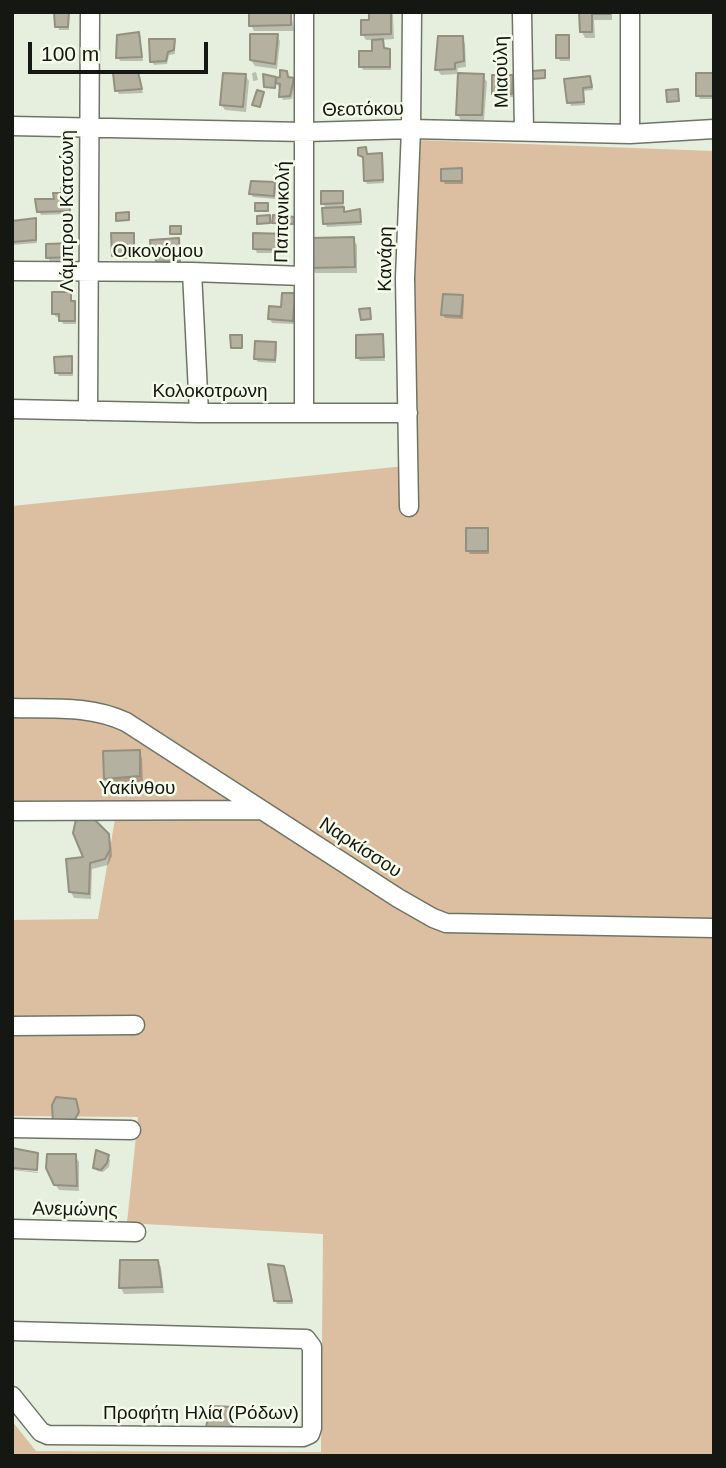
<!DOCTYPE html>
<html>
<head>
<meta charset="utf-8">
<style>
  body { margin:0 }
  #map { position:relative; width:726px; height:1468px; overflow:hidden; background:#e6eedd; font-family:Arial,sans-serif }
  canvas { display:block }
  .frame { position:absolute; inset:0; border:14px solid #151812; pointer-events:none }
  .scale { position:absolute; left:28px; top:42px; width:180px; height:32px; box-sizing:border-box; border:4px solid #151812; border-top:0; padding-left:9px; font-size:21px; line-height:24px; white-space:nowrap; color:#151812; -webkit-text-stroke:5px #f4fbea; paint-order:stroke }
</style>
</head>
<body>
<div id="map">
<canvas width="726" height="1468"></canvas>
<div class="frame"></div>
<div class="scale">100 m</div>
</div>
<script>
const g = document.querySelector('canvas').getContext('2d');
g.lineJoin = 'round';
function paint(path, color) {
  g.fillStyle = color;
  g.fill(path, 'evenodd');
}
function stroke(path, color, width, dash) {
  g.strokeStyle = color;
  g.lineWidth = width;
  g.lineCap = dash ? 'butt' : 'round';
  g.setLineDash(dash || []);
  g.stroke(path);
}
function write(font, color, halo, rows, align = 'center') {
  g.font = font + ' Arial,sans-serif';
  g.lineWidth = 5;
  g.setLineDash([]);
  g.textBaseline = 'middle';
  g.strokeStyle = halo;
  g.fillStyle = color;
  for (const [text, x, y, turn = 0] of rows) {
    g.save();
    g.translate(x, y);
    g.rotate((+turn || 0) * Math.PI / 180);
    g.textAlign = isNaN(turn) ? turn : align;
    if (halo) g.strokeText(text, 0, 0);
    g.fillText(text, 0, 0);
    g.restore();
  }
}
paint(new Path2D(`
  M418,140L714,151V1456H12V1421L36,1451L321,1452L323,1234L127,1223L138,1117L12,1116V920L98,919L115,819L12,814V506L405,466Z`), '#dbbfa0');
paint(new Path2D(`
  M56,12H69V30H59Z
  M251,12H291L294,31H254L251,25Z
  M371,12H391L393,15L394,39L381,40L384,50H389L391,54V70H363L361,66L374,53V40H366L363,35L371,22Z
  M581,12H612V20H594L595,38H585L582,32Z
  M138,34L143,61H120L118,57Z
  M277,35L280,41L277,69L255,66L251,60Z
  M568,37L570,40V61H560L558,57Z
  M462,38L465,44L466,67L458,68L457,74L441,75L437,69Z
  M174,41L175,54L169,55L167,64L154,65L152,62Z
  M256,72L258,80L253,81L252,73Z
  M137,74L143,93L119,94L117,90Z
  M245,75L249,81L246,112L225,110L221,104Z
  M483,76L487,82L484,120H461L457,114Z
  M714,76V99H700L698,95Z
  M512,77L514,97H495L493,93Z
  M590,78L593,90L583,91L585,105L571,106L566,80Z
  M276,80H293L295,83L292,99L283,100Z
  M365,149L367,156L381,155L383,158L384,183L367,184L365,180V160L359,155Z
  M461,170L463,184H445L443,181Z
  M274,184L276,188L275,199L253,197L251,194Z
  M67,193L71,214L41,215L39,211Z
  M342,193L344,207H341L346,214L359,211L362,225L327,227L325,223L326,209L323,203Z
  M35,220L37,243L12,245V222Z
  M133,235L135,238V259H116L114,256Z
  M287,235L289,253H257L255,249Z
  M353,239L357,245V273H315L312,267Z
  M178,240L181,264L159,265L157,255L154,256L152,253V241Z
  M72,245L74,261H50L48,258Z
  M70,294L72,303L76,306V324H63L61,317H56L54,314Z
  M294,295L296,299L294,324L272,323L270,319L283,309Z
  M462,297L464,301L463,319L445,318L443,315Z
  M382,336L385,361H360L358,358Z
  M275,343L277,347L276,363L258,362L256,359Z
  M71,358L73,376H59L57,373Z
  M487,530L489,554H470L468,551Z
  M139,752L142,758L143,782L109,784L106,778Z
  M108,835L111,842L112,856L108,865L92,869L91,899L74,898L71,892L85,859Z
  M75,1156L79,1162V1191L59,1190L55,1184Z
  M108,1157L110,1160L109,1167L103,1172L97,1171L95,1168Z
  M12,1169L38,1172V1173L12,1170Z
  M157,1261L161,1267L164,1293L124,1294L121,1288Z
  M283,1267L286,1271L293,1304H277L275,1300Z
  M235,1412L237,1423L232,1433L210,1430L208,1427Z`), '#0003');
const building = new Path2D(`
  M54,12H69L68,27H55Z
  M249,12H291V25L249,26Z
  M369,12H391V34L361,35V20H369Z
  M579,12H610V14H592V32H580Z
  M139,32L142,57L116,58L117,35Z
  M250,34H278L275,64L250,60Z
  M556,35H569V58H556Z
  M438,36H463L464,61L455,63V69L435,70Z
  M149,39H175L174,50L168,52L166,61L150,62Z
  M383,39L384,48L390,49V67H359V51H372V40Z
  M280,70L287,71L288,77L294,78L290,96L279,97L280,84L276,83V78L280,77Z
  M545,70V78L532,79V71Z
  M138,72L142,89L115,91L113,73Z
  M223,73L246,74L243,107L220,105Z
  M458,73L484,74L482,115H456Z
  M696,73H714V96H696Z
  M263,74L276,77L275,88L264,87Z
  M492,75H513L512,94H492Z
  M590,76L592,87L583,88L584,102L567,103L564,79Z
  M678,89L679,101L667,102L666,90Z
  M257,90L264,92L260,107L252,105Z
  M366,147L367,154L382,153L383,180L364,181L363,157L358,155V148Z
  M462,168V181H441V169Z
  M251,181L275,182L274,196L249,194Z
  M61,188L68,191L70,211L37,212L35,199H54L53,193H62Z
  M321,191H343V203L321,204Z
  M255,203H268V211H255Z
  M344,207V212L360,209L361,222L323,224L322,208Z
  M129,212V220L116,221V213Z
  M270,215V223L257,224V216Z
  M273,215L295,217L294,224L272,223Z
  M36,218V240L12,242V221Z
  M170,226H181V234H170Z
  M111,233H134V256H112Z
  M253,233L288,234L287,250L253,249Z
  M354,237L355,267L310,268V238Z
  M179,238L180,261L156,262L155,252L151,253L150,240Z
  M73,243V257L46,258V244Z
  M52,292H71V301H75V321H59V314H52Z
  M282,293H295L293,321L268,319L269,306L281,307Z
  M443,294L463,295L461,316L441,315Z
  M370,308L371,319L361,320L359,309Z
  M383,334L384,357L356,358V335Z
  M230,335H242V348H231Z
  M255,341L276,342L275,360L254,359Z
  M72,356V373H55L54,357Z
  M466,528H488V551H466Z
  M140,750V776L104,779L103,751Z
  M76,819H94L109,834L110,850L105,859L90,863L89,894L69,892L66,859L83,857L73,833Z
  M56,1097L76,1099L79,1112L73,1123H53L52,1105Z
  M12,1148L38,1153L37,1170L12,1168Z
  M96,1150L109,1155L107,1163L101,1170L93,1168Z
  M47,1154H76L77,1186L54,1185L46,1168Z
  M120,1260H158L162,1287L119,1288Z
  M268,1264L284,1266L292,1301H274Z
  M211,1406L234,1407L236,1418L230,1430L206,1427Z`);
paint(building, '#b4b1a0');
stroke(building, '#939080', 2);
const minor = new Path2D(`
  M304,12V413
  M522,12L524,131
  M12,126L305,132L411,129L630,134L714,129
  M630,134V12
  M12,271L192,272L303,276
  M192,272L199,413
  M12,409L199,413H408
  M88,411L90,12
  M409,507L405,278L411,129L412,12
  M12,708C51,709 90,705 126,722L398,898L433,918L446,923L714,928
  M12,811L262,810
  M12,1026L135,1025
  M12,1128L131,1130
  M12,1229L136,1232
  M12,1331L306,1339L312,1347V1428L310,1434L303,1437L48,1435L41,1432L12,1396`);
stroke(minor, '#6e7565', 21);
stroke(minor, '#fff', 18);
write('19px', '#151812', '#f4fbea', [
  ["Μιαούλη",502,72,-91],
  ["Θεοτόκου",363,110,-1],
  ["Λάμπρου Κατσώνη",68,211,-90],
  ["Παπανικολή",283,212,-89],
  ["Οικονόμου",158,252],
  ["Κανάρη",386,259,-89],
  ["Κολοκοτρωνη",210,392],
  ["Υακίνθου",137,789],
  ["Ναρκίσσου",360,848,33],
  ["Ανεμώνης",75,1210,1],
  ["Προφήτη Ηλία (Ρόδων)",201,1414]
]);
</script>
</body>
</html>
